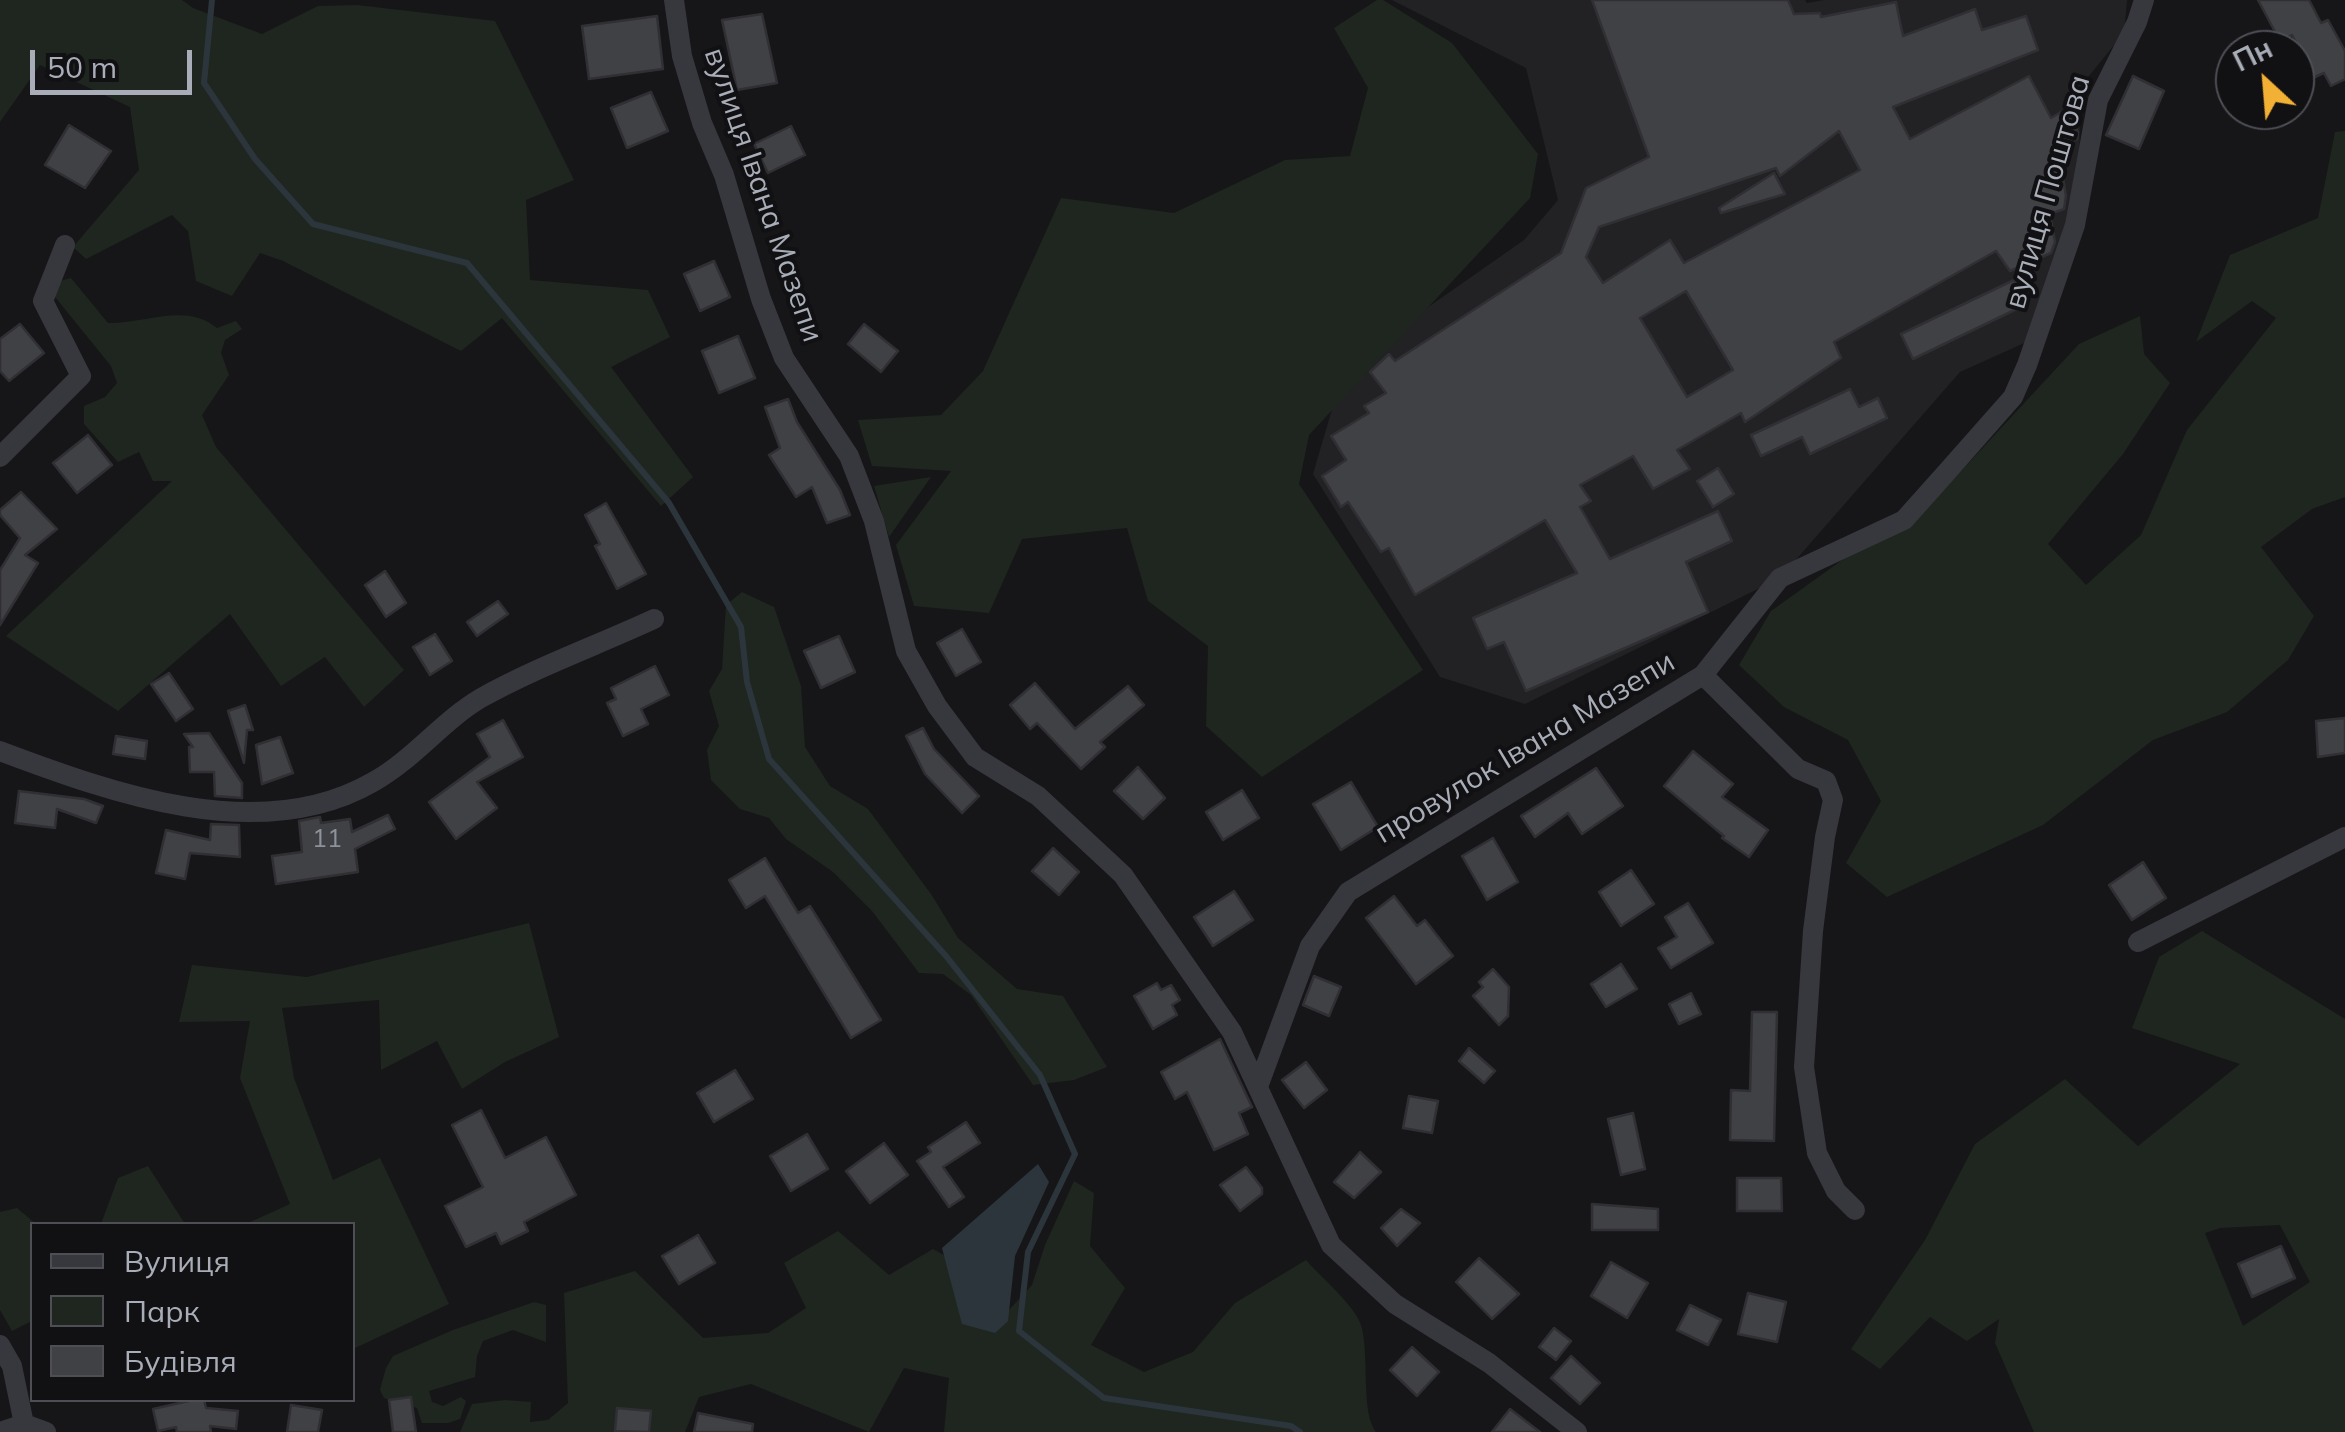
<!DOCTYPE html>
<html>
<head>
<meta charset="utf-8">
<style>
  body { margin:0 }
  #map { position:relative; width:2345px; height:1432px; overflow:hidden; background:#161618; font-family:Mulish,sans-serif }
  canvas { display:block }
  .legend { position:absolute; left:30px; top:1222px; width:325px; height:180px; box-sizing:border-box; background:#111113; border:2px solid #4d4f55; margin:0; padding:12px 18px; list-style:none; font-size:30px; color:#a8adb8 }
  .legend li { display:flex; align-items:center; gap:20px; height:50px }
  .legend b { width:50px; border:2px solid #4d4f55 }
  .north { position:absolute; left:2215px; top:30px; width:100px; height:100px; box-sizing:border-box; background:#111113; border:2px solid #4d4f55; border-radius:50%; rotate:334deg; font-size:28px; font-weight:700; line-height:40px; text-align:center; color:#a8adb8 }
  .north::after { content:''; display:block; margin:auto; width:35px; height:45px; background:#f2b134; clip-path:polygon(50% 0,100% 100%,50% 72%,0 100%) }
  .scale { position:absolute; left:30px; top:50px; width:162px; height:45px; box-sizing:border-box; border:5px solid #a8adb8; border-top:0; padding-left:12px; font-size:30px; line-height:35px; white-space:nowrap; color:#a8adb8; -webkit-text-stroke:8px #111113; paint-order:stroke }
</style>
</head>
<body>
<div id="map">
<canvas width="2345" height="1432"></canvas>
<ul class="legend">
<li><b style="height:12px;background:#37383d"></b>Вулиця</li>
<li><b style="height:28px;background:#1e261f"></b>Парк</li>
<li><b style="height:28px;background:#404145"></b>Будівля</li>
</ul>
<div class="north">Пн</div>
<div class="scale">50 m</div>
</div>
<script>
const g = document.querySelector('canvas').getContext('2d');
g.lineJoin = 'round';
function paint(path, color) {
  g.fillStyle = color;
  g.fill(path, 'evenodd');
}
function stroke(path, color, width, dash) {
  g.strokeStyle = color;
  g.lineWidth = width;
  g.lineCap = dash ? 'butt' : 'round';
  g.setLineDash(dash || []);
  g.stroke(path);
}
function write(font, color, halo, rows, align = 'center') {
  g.font = font + ' Mulish,sans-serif';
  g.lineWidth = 8;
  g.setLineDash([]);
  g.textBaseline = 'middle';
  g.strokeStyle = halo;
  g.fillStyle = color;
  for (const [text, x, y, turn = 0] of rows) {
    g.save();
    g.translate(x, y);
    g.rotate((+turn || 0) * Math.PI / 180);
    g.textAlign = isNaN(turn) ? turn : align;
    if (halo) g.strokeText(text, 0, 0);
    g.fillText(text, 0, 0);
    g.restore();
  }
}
paint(new Path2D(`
  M1392,0H1805L1807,3L1824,0H2127L2124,33L2080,87L2079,216L2042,335L1960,372L1780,578L1525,704L1440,677L1313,474L1333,406L1424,310L1524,240L1558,200L1526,68Z`), '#222225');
paint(new Path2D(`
  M0,0H182L193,8L262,34L318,6L357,5L495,21L574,180L526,200L530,280L648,290L670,337L611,367L693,477L661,506L502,318L461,351L283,261L260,253L232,296L196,281L188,231L172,215L86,259L73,247L139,170L130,107L40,65L0,122Z
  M1377,0H1383L1452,43L1538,154L1530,198L1309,435L1299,484L1423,670L1262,777L1206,726L1208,646L1148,601L1127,528L1022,539L989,613L914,606L896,545L951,471L872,466L858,420L941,415L983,371L1061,198L1174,213L1285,160L1350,156L1368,88L1334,28Z
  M2345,131V497L2312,509L2261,547L2314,616L2288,660L2227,712L2153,740L2043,825L1887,897L1846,863L1881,801L1848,740L1784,707L1739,665L1771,611L1845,558L1911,525L2079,344L2140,316L2144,354L2170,383L2123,454L2048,544L2086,585L2141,535L2187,430L2276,318L2252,301L2196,342L2230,255L2318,218L2335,132Z
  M71,278L108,323C144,324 186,302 217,328L236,321L242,329L225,340L221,353L229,375L202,415L216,447L404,670L364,707L325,657L281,686L230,614L118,711L6,636L172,481H153L139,452L118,462L84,424V406L105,397L117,383L111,366L55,297L60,281Z
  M931,477L889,537L874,486Z
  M742,592L774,607L801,686L805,747L830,786L868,809L931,894L958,938L1017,989L1063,996L1107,1067L1074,1080L1033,1085L971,995L943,974L919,973L872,911L833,872L786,839L769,818L740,809L711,780L707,750L719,726L709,691L722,669L726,605Z
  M529,923L559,1037L505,1062L462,1089L437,1041L381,1070L379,1000L282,1008L294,1078L333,1180L380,1158L449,1304L353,1349L352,1224H246L290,1204L240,1078L250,1021L179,1022L192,965L307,977Z
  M2202,931L2345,1019V1432H2034L1995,1343L1999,1319L1967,1341L1930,1317L1880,1369L1851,1349L1925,1240L1975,1144L2065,1079L2138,1146L2240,1064L2132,1028L2159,957ZM2280,1225L2310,1282L2243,1326L2205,1233L2220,1228Z
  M148,1166L185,1224H101L118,1178Z
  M1074,1181L1094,1193L1090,1246L1125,1288L1091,1345L1144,1372L1193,1352L1235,1303L1306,1260C1320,1276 1356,1307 1361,1325C1370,1354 1360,1412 1376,1432H944L949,1378L904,1368L869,1432L751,1384L699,1397L685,1432H460L472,1404L505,1400L531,1402L530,1422L548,1420L568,1403L564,1293L635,1271L703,1338L768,1333L806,1308L784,1263L838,1231L889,1275L933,1249L960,1264L996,1324L1032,1285L1045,1245Z
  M17,1208L35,1223L32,1224V1321L12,1331L0,1310V1212Z
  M534,1302L546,1305V1342L513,1330L483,1341L477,1356L475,1377L429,1391L432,1402L443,1406L461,1397L466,1401L460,1419L448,1423H422L417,1408L384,1398L380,1390L386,1368L393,1356L453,1330Z`), '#1e261f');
paint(new Path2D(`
  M1038,1164L1049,1182L1015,1256L1008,1321L995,1333L962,1324L942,1248Z`), '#2c353c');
stroke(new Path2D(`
  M212,0L204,83L255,159L313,224L467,263L669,503L741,627L747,682L769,759L946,956L1040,1075L1075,1154L1028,1252L1019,1331L1104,1398L1291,1426L1300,1432`), '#2c353c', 6);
const building = new Path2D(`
  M1592,0H1788L1794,14L1820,13L1821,17L1896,2L1903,36L1975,9L1982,30L2026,16L2038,50L1893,107L1910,139L2029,76L2051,118L2066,109L2078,132L2077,139L2058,149L2066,196L2064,209L2050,214L2055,242L2051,253L2010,271L1996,251L1834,342L1841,358L1745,422L1741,413L1677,450L1690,469L1653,489L1633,456L1580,485L1591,501L1580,507L1610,559L1718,511L1732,541L1686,562L1708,612L1526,691L1504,642L1487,649L1473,618L1577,573L1545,520L1415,595L1389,548L1381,552L1348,502L1341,507L1322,476L1346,460L1331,436L1369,413L1364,406L1386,393L1370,372L1389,354L1395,361L1561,253L1586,188L1649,157ZM1839,131L1860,170L1684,263L1670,240L1603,283L1586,257L1599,227L1776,168L1780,176ZM1686,291L1733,370L1687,397L1640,318Z
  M2258,0H2309L2321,23L2328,20L2345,51V79L2331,86L2324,73L2315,77L2292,35L2280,41Z
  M762,14L777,83L737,90L722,20Z
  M657,16L663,69L589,79L582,26Z
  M2133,76L2164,91L2139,149L2106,135Z
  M651,92L668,131L627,148L611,108Z
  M69,125L111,151L85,188L45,165Z
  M791,126L805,155L768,173L754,144Z
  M1774,173L1785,194L1721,213L1719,208Z
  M714,261L730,297L700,311L684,274Z
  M2014,280L2025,305L1913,359L1901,334Z
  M20,324L44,353L9,381L0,371V339Z
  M864,324L898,351L881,372L848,344Z
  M738,336L755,378L719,393L702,351Z
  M1850,389L1859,407L1878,398L1887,418L1810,454L1802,437L1761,456L1751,435Z
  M788,399L797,422L840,490L850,515L827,523L812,487L796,497L769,455L780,448L765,407Z
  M88,435L112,465L77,493L53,463Z
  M1718,468L1734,494L1713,507L1697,481Z
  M21,492L57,529L25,555L38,563L0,625V570L20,538L0,515V510Z
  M606,503L646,574L617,589L595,546L600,544L585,515Z
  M385,571L406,603L386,617L365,585Z
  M498,601L508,614L477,636L467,622Z
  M962,629L981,662L956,676L937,643Z
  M435,634L452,661L430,675L413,647Z
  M839,636L855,672L821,688L804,651Z
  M655,666L669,695L641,709L648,724L623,736L607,703L616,699L611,688Z
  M169,673L193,709L176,721L151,684Z
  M1035,683L1075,729L1128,686L1144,705L1100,742L1105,747L1081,769L1037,723L1030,729L1010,705Z
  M245,705L253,730H247L244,763L228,711Z
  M2345,718V753L2318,757L2316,721Z
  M503,720L523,757L477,782L497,808L456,839L429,802L490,757L477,734Z
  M923,728L934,749L979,796L962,813L925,774L906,736Z
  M209,733L242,783V798L215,796L214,772H190L189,747H193L184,734Z
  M116,736L147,741L145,759L113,754Z
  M280,737L293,773L262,784L256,745Z
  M1693,751L1733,784L1722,797L1768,830L1749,857L1722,838L1724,836L1664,786Z
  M1138,767L1165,798L1143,819L1114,791Z
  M1596,768L1623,806L1582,834L1568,813L1535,837L1521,816Z
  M1351,782L1378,827L1341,850L1313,804Z
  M1242,790L1259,818L1223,840L1206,812Z
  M19,791L84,799L103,806L96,823L57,809L55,828L15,823Z
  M388,815L395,829L355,849L358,872L276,884L272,856L302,852L299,821L320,817L321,823L350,819L352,832Z
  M211,824L239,825L240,857L190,853L185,879L156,873L166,830L210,840Z
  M1493,838L1518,882L1487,900L1462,856Z
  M1053,848L1079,872L1059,895L1032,871Z
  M765,858L798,913L810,906L881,1020L851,1038L765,896L746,908L729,880Z
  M2143,862L2166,898L2132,920L2109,885Z
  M1631,870L1654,904L1621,926L1599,892Z
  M1234,891L1253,920L1213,946L1194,917Z
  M1394,896L1417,926L1425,920L1453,956L1416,984L1366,918Z
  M1688,903L1713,943L1671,968L1658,948L1677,937L1665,917Z
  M1621,964L1637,989L1606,1007L1591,984Z
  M1493,969L1509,987L1508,1016L1499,1025L1473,996L1483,987L1479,982Z
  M1314,976L1341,987L1329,1016L1303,1005Z
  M1157,983L1161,990L1171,985L1180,1000L1172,1005L1177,1015L1153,1029L1134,996Z
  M1691,993L1701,1014L1679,1024L1669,1004Z
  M1752,1012H1777L1774,1141L1730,1140L1731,1090L1750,1091Z
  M1220,1039L1252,1107L1239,1113L1248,1134L1214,1150L1187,1092L1175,1099L1161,1072Z
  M1469,1048L1495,1071L1484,1083L1459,1061Z
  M1306,1062L1327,1090L1304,1108L1282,1080Z
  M735,1070L753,1099L714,1122L697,1093Z
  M1409,1096L1438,1101L1432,1133L1403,1128Z
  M481,1110L505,1158L546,1137L576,1195L524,1222L528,1231L501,1244L496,1233L466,1247L445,1206L483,1187L452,1125Z
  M1633,1113L1645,1169L1621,1175L1608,1119Z
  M966,1122L980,1143L943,1167L964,1197L949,1207L917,1161L931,1152L928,1147Z
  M807,1134L828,1169L791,1191L770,1156Z
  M884,1143L908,1175L870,1203L846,1171Z
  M1360,1152L1381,1172L1354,1198L1334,1182Z
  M1246,1167L1262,1188V1194L1240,1211L1220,1185Z
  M1737,1178H1781L1782,1211H1737Z
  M1592,1204L1658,1209V1230H1592Z
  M1401,1209L1420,1223L1397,1246L1381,1228Z
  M698,1235L715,1263L679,1284L662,1256Z
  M2281,1246L2295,1278L2252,1297L2238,1264Z
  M1479,1258L1519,1294L1492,1319L1456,1282Z
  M1611,1262L1648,1283L1627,1318L1591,1296Z
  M1748,1293L1786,1302L1777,1342L1738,1334Z
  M1690,1305L1721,1320L1708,1345L1677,1330Z
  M1554,1328L1571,1341L1556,1360L1539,1347Z
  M1412,1347L1439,1372L1417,1396L1390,1370Z
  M1571,1356L1600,1383L1580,1404L1551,1378Z
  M411,1397L416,1432H393L389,1400Z
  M193,1400H204L206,1408L238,1411L236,1429L210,1426L211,1432H177L176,1427L158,1431L153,1409Z
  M291,1405L322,1410L318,1432H287Z
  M617,1408L651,1411L649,1432L615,1431Z
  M1510,1409L1540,1432H1492Z
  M698,1413L753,1424L752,1432H694Z`);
paint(building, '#404145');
stroke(building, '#303034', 2.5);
stroke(new Path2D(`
  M674,0L682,56L702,123L724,175L761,299L784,358L849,456L874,521L906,651L937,706L975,757L1038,796L1123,875L1232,1032L1331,1245L1395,1304L1489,1363L1577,1432
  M0,457L81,376L43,301L65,245
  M1703,675L1798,769L1826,781L1833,800L1825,837L1813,931L1804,1067L1817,1153L1836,1191L1855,1210
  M0,751C112,793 260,847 373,782C413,760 442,721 481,698C534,668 598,645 654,619
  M2138,942L2345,837
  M1259,1084L1310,946L1348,892L1703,675L1780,578L1904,520L1946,473L2013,397L2027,365L2075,225L2098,100L2137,22L2144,0
  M0,1345L12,1366L24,1424L46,1432
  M0,1432L24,1424`), '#37383d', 20);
write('25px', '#8e929b', null, [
  ["11",327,839]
]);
write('30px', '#a8adb8', '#111113', [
  ["вулиця Поштова",2048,192,-74],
  ["вулиця Івана Мазепи",763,195,71],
  ["провулок Івана Мазепи",1525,748,-31]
]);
</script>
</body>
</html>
